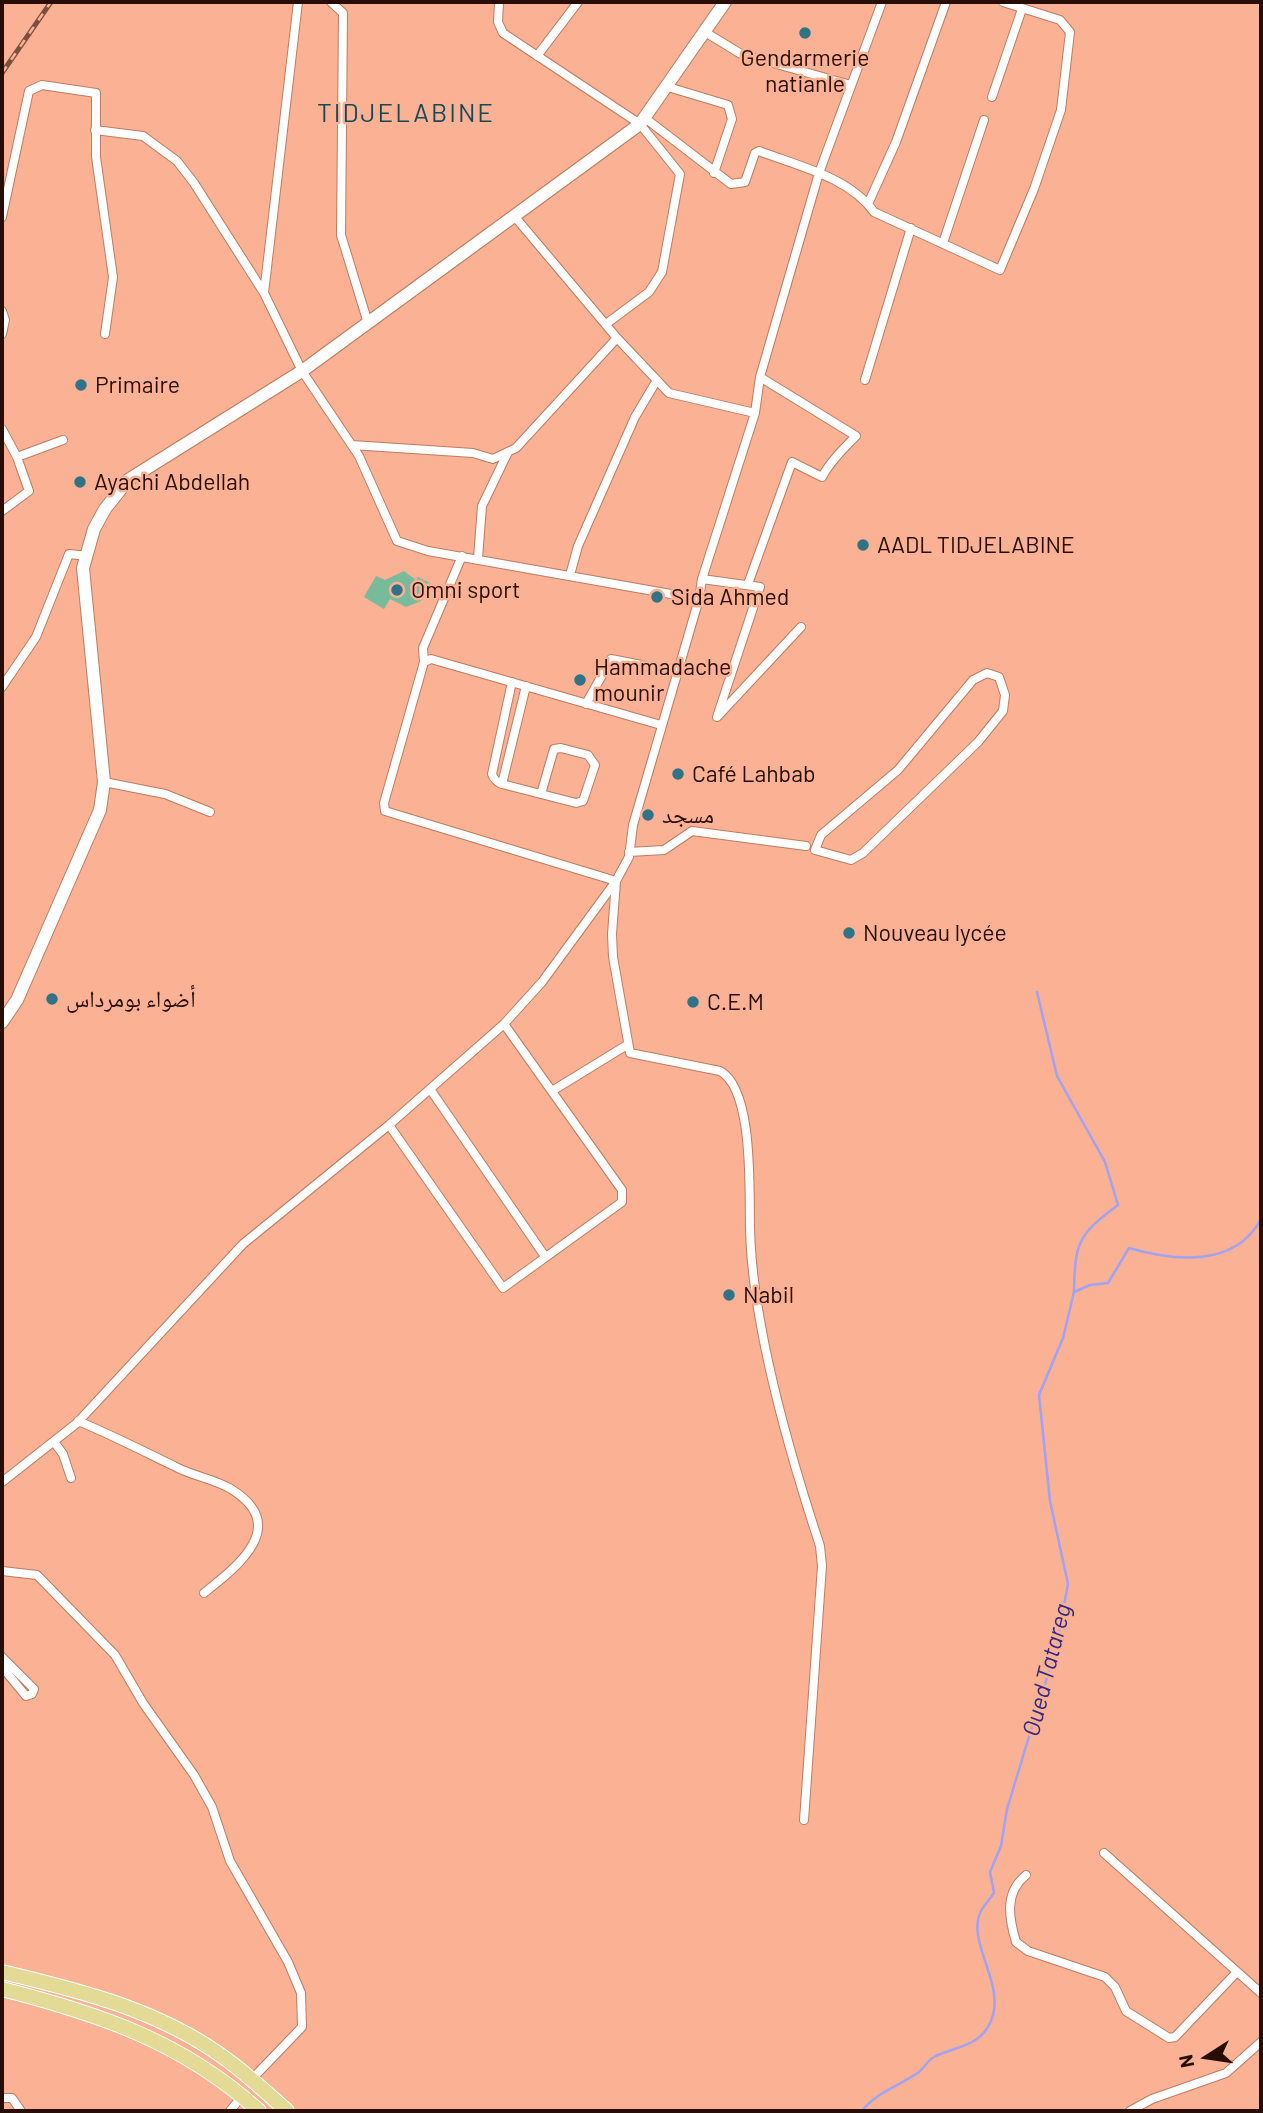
<!DOCTYPE html>
<html>
<head>
<meta charset="utf-8">
<style>
  body { margin:0 }
  #map { position:relative; width:1263px; height:2113px; overflow:hidden; background:#fab194; font-family:Barlow,sans-serif }
  canvas { display:block }
  .frame { position:absolute; inset:0; border:4px solid #270d04; pointer-events:none }
  .north { position:absolute; left:1172px; top:2022px; width:70px; height:70px; -webkit-text-stroke:5px #fab194; paint-order:stroke; rotate:258deg; font-size:19px; font-weight:700; line-height:28px; text-align:center; color:#270d04 }
  .north::after { content:''; display:block; margin:auto; width:24px; height:32px; background:#270d04; clip-path:polygon(50% 0,100% 100%,50% 72%,0 100%) }
</style>
</head>
<body>
<div id="map">
<canvas width="1263" height="2113"></canvas>
<div class="frame"></div>
<div class="north">N</div>
</div>
<script>
const g = document.querySelector('canvas').getContext('2d');
g.lineJoin = 'round';
function paint(path, color) {
  g.fillStyle = color;
  g.fill(path, 'evenodd');
}
function stroke(path, color, width, dash) {
  g.strokeStyle = color;
  g.lineWidth = width;
  g.lineCap = dash ? 'butt' : 'round';
  g.setLineDash(dash || []);
  g.stroke(path);
}
function write(font, color, halo, rows, align = 'center') {
  g.font = font + ' Barlow,"Noto Naskh Arabic",sans-serif';
  g.lineWidth = 5;
  g.setLineDash([]);
  g.textBaseline = 'middle';
  g.strokeStyle = halo;
  g.fillStyle = color;
  for (const [text, x, y, turn = 0] of rows) {
    g.save();
    g.translate(x, y);
    g.rotate((+turn || 0) * Math.PI / 180);
    g.textAlign = isNaN(turn) ? turn : align;
    if (halo) g.strokeText(text, 0, 0);
    g.fillText(text, 0, 0);
    g.restore();
  }
}
paint(new Path2D(`
  M404,571L416,580L418,577L430,583L421,601L406,607L390,599L384,609L364,597L376,576L385,580Z`), '#77bb9a');
stroke(new Path2D(`
  M1037,992L1057,1076L1105,1162L1118,1205C1078,1235 1075,1242 1074,1292
  M862,2111C875,2093 901,2085 919,2072C925,2067 928,2060 934,2057C956,2046 980,2047 991,2021C1007,1985 965,1941 981,1911C984,1905 990,1899 994,1893L990,1872L1001,1846L1007,1809L1056,1648L1068,1584L1050,1501L1039,1395L1063,1338L1074,1292L1090,1285L1108,1283L1129,1248C1174,1261 1235,1268 1261,1219`), '#a0a2f3', 2.5);
const minor = new Path2D(`
  M331,2L343,13L341,235L368,323
  M499,2L498,22L503,33L640,124L680,174L662,272L649,292L606,324
  M705,32L741,54L851,85
  M537,56L578,2
  M668,87L728,105L732,119L714,173
  M992,97L1022,9
  M645,118L731,184L745,182L755,153L759,151C798,166 849,177 874,212L1000,270L1034,189L1061,110L1070,32L1060,20L1003,2
  M95,130L143,136L177,161L194,183L264,293L302,371L359,456L397,541L428,551L699,599
  M868,204L896,142L946,2
  M2,217L29,91L42,85L96,93V157L113,277L105,334
  M515,217L617,338L669,393L755,413
  M943,243L984,120
  M264,293L298,2
  M2,311L5,320L2,334
  M865,380L911,228
  M2,429L17,457L29,491L2,511
  M352,445L473,453L493,459L516,448L617,338
  M17,457L63,440
  M478,558L482,506L508,452
  M570,575L578,546L635,417L657,380
  M702,579L760,587L717,717L801,627
  M748,584L792,462L822,477C830,462 844,448 856,436L760,377
  M424,662L423,648L462,556
  M987,673L999,677L1005,695L1003,711L978,742L863,853L851,860L815,850L821,835L898,770L973,680Z
  M512,682L492,774C494,779 496,782 502,784L576,803L583,801L595,765L588,755L561,748L554,749L541,794
  M2,687L36,637L69,554L88,556
  M586,704L611,659L677,672
  M104,782L165,794L210,812
  M502,784L526,686
  M629,852L664,850L692,831L806,846
  M430,1089L544,1255
  M552,1091L627,1045
  M389,1125L503,1288L622,1202V1190L504,1024
  M78,1421C112,1435 143,1451 176,1467C193,1476 214,1479 231,1489C291,1526 237,1567 204,1593
  M54,1442L63,1454L71,1478
  M2,1482L77,1423L243,1244L389,1125L504,1024L542,982L616,881L385,811L384,803L424,662L431,659L661,725
  M2,1571L37,1575L115,1655L143,1703L194,1775L212,1807L230,1861L288,1962L301,1993L302,2027L252,2079
  M2,1657L34,1689L32,1694L26,1696L2,1667
  M804,1820L822,1566L820,1546C790,1455 752,1323 750,1228C749,1192 754,1089 720,1071L630,1053L613,957L612,934L616,881L629,857L633,825L699,599L702,579L755,413L760,377L819,173L882,2
  M1104,1853L1261,1993
  M1026,1875C1004,1893 1009,1918 1016,1942L1028,1951L1105,1977L1115,1987L1126,2011L1169,2038L1175,2037L1237,1972
  M2,2098H12L21,2111
  M230,2111L242,2096
  M1130,2111L1152,2099L1226,2073L1261,2042`);
const secondary = new Path2D(`
  M2,1022L17,1000L100,810L104,782L83,568L94,529L105,509L128,480L302,371L640,124L725,2`);
const trunk = new Path2D(`
  M2,1972C82,1991 163,2011 230,2062C250,2077 268,2094 287,2111
  M2,1989C100,2014 183,2042 259,2111`);
stroke(minor, '#c07b60', 10);
stroke(secondary, '#c07b60', 14);
stroke(trunk, '#fff', 16);
stroke(minor, '#fff', 8);
stroke(secondary, '#fff', 12);
stroke(trunk, '#e3da96', 14);
const rail = new Path2D(`
  M2,73L51,2`);
stroke(rail, '#7d4f3e', 5);
stroke(rail, '#fab194', 2.5, [8]);
for (const [x, y, r, color] of [
  [805,33,7,"#327286"],
  [81,385,7,"#327286"],
  [80,482,7,"#327286"],
  [863,545,7,"#327286"],
  [397,590,7,"#327286"],
  [657,597,7,"#327286"],
  [580,680,7,"#327286"],
  [678,774,7,"#327286"],
  [648,815,7,"#327286"],
  [849,933,7,"#327286"],
  [52,999,7,"#327286"],
  [693,1002,7,"#327286"],
  [729,1295,7,"#327286"]
]) {
  const dot = new Path2D();
  dot.arc(x, y, r, 0, 2 * Math.PI);
  g.fillStyle = color;
  g.fill(dot);
  stroke(dot, '#fab194', 2.5);
}
write('23px', '#270d04', '#fab194', [
  ["Gendarmerie",805,58,"center"],
  ["natianle",805,84,"center"],
  ["Primaire",95,385],
  ["Ayachi Abdellah",94,482],
  ["AADL TIDJELABINE",877,545],
  ["Omni sport",411,590],
  ["Sida Ahmed",671,597],
  ["Hammadache",594,667],
  ["mounir",594,693],
  ["Café Lahbab",692,774],
  ["مسجد",662,815],
  ["Nouveau lycée",863,933],
  ["أضواء بومرداس",66,999],
  ["C.E.M",707,1002],
  ["Nabil",743,1295]
], 'left');
write('italic 24px', '#342783', '#fab194', [
  ["Oued Tatareg",1047,1670,-76]
]);
g.letterSpacing = '2px';
write('26px', '#144959', '#fab194', [
  ["TIDJELABINE",406,113]
]);
g.letterSpacing = '0px';
</script>
</body>
</html>
